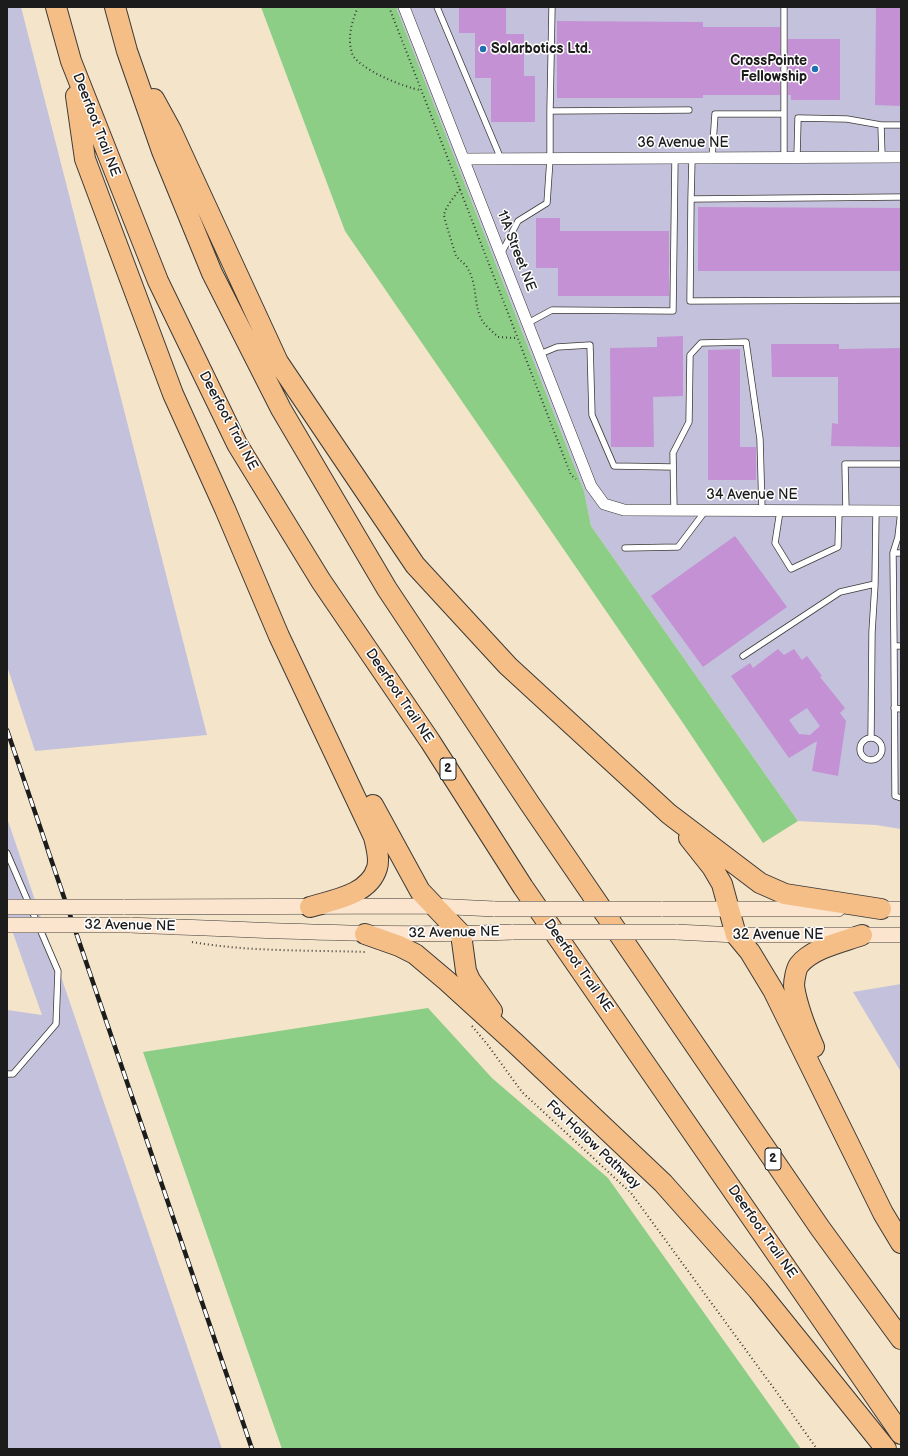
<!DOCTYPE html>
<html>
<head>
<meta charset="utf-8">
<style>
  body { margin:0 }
  #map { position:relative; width:908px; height:1456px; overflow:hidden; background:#f3e4ca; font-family:"Balsamiq Sans",sans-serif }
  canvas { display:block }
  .frame { position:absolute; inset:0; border:8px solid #1c1c1c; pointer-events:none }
</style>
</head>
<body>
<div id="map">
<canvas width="908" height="1456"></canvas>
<div class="frame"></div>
</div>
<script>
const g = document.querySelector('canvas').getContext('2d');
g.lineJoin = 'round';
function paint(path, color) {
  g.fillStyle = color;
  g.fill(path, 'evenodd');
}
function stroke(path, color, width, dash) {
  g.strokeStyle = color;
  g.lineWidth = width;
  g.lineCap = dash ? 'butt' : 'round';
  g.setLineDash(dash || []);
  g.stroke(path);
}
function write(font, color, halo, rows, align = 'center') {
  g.font = font + ' "Balsamiq Sans",sans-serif';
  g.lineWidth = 3;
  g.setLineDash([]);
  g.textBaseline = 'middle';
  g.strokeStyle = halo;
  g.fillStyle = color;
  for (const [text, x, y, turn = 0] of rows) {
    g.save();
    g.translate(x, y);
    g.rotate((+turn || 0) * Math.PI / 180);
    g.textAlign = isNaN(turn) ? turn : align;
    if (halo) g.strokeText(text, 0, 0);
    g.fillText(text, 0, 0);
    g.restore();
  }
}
paint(new Path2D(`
  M7,7H21L207,735L35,751L7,666Z
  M396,7H901V829L876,825L798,821L591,526L584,491Z
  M7,818L222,1449H7V1010L42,1015L7,916Z
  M901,984V1072L853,992Z`), '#c3c1db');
paint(new Path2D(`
  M261,7H396L584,491L591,526L798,821L763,843L683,723L345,231Z
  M428,1008L492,1078L608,1178L801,1449H282L143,1052Z`), '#8cce86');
paint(new Path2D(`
  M459,7H506V34H524V76H535V122H491V78H475V33H459Z
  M876,7H901V106L875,105Z
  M557,21L703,22V27H780V95H703V98H557Z
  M788,39H840V100H791V95H788Z
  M698,207L901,208V271H698Z
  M536,218H560V231H669V296H558V268H536Z
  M683,336V396L653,397L654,447H611L610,348L657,347V337Z
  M771,344H839V349L901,348V447L831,446L832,423L838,424V377H772Z
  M740,349V447H756V480H708V350Z
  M735,536L787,607L703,667L651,596Z
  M778,649L784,655L794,649L802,660L807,656L822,676L820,677L845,708L840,713L846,721L838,776L812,771L817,741L789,758L731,676L750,663L753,668ZM807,708L820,726L810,735L799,734L789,720Z`), '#c492d4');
const service = new Path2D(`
  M437,7L501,159
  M784,7V157
  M550,111L552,7
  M797,157L798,118L847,119L881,125
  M882,157L881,125H901
  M692,158L691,199L901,197
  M712,158L715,114H784
  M691,199L690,301L901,300
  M501,254L518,221L547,203L550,159V111L689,110
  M528,323L552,310L673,311L675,158
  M540,354L557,347L590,345L592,415L614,466L673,467
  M674,510L673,453L689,422L690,355L701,343L746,342L760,439L762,510
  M780,511L775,543L791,569L838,547L839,511
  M846,511L845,464H901
  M901,511L898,537L893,553H901
  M625,548L678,547L706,510
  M893,553L894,646
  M901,646H894L895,796L901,798
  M743,656L840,592L875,584L876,511
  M894,708L901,709
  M871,738L872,632L875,584
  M860 749a11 11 0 1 1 22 0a11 11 0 1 1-22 0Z
  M7,853L58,971L56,1024L13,1074H7`);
const minor = new Path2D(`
  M404,7L591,486L604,504L624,510L901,511
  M464,159L901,157`);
const secondary = new Path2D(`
  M123,907L432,906L495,909
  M661,909H838
  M872,909H901
  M130,925C258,930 385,937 513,932
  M676,932L736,935H901`);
const motorway = new Path2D(`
  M56,7L71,61L158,281L237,444L321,581L430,741L523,887L901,1434
  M115,7L127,51L162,151L212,273L281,409L387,589L530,804L820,1228L901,1339
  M76,96L85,159L173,394L225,509L279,636L374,837C376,847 380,858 377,868C369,895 333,900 310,907
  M154,99L171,130L278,362L415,565L508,666L669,814L760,883L785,894L881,909
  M373,805L420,891L461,934L466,971L470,980L492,1011
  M689,838L712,867L722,884L736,935L750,952L773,990L883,1213L901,1243
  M365,934L399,946L415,954L447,981L515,1043L663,1183L758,1290L886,1449
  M814,1047C806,1029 797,1006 794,986C794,981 796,969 799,965C812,948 843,942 862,935`);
stroke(service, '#3c3a36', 7);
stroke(minor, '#3c3a36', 12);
stroke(secondary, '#3c3a36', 16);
stroke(motorway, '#3c3a36', 22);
stroke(new Path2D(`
  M358,7C352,21 347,37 352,53C356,68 405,88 421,90
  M389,7L571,475L576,479
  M460,189C454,197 446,206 444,215C444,218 455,253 456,256C460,261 466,264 468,269C478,286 473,306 483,322C487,327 493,332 498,337L517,338
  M192,942C250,952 309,950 367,952
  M472,1026L487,1044L522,1092L631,1193L778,1394L817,1449`), '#3c3a36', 2, [1, 3]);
stroke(service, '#fff', 5.5);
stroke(minor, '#fff', 11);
stroke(secondary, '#fbe5cf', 15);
stroke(motorway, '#f6be87', 20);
const rail = new Path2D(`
  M7,730L252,1449`);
stroke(rail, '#1c1c1c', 4.5);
stroke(rail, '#fff', 3, [9]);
const secondaryBridge = new Path2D(`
  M7,907H123
  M495,909H661
  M7,925H130
  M513,932H676`);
stroke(secondaryBridge, '#3c3a36', 16, []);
stroke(secondaryBridge, '#fbe5cf', 15);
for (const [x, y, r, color] of [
  [483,49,4,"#1f6fb2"],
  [815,69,4,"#1f6fb2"]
]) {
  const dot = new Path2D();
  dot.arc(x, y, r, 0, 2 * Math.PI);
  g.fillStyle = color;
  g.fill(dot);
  stroke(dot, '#fff', 1.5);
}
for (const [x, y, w] of [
  [448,769,16],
  [773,1159,16]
]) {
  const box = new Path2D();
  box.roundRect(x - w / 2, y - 11, w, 22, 3);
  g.fillStyle = '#fff';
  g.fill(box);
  stroke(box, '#1c1c1c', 1);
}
write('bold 13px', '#1c1c1c', null, [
  ["2",448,769],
  ["2",773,1159]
]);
write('bold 14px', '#1c1c1c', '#fff', [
  ["Solarbotics Ltd.",491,49],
  ["CrossPointe",807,61,"right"],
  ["Fellowship",807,77,"right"]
], 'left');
write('14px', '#1c1c1c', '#fff', [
  ["Deerfoot Trail NE",96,125,69],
  ["36 Avenue NE",683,143],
  ["11A Street NE",516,251,69],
  ["Deerfoot Trail NE",228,421,62],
  ["34 Avenue NE",752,495],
  ["Deerfoot Trail NE",399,696,56],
  ["32 Avenue NE",130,926,1],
  ["32 Avenue NE",454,933,-1],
  ["32 Avenue NE",778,935],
  ["Deerfoot Trail NE",578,966,55],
  ["Fox Hollow Pathway",593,1145,43],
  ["Deerfoot Trail NE",762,1232,55]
]);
</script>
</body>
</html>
